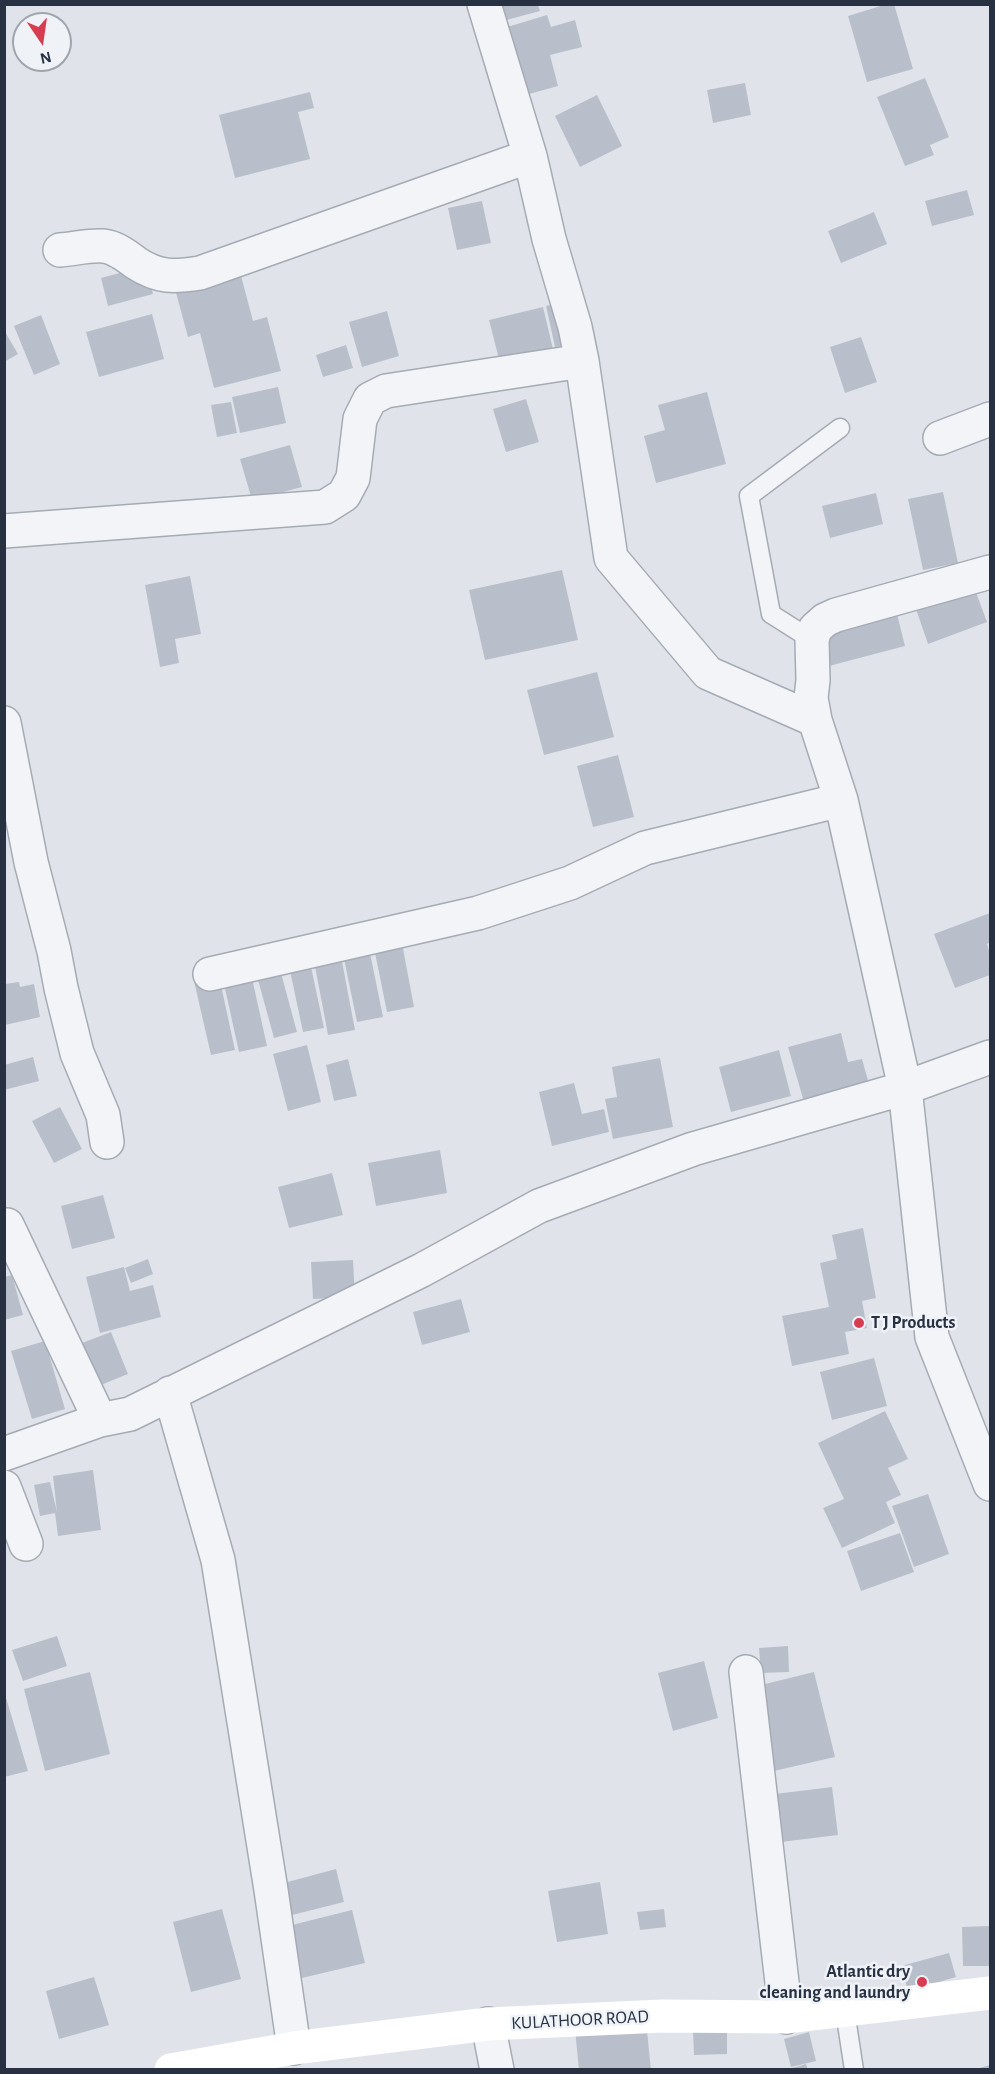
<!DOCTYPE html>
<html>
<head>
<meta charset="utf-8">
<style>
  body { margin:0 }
  #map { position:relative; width:995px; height:2074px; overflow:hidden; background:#e0e4ea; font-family:"Alegreya Sans",sans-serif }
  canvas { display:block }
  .frame { position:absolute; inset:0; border:6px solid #273142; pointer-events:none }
  .north { position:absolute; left:12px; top:12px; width:60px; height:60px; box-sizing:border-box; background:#eff3f7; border:2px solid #9fa5af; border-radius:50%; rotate:167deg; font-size:16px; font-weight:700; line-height:24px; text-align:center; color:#273142 }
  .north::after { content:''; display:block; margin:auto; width:21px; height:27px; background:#d83c51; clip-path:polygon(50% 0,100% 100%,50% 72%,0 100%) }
</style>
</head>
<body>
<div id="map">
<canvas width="995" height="2074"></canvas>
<div class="frame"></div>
<div class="north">N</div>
</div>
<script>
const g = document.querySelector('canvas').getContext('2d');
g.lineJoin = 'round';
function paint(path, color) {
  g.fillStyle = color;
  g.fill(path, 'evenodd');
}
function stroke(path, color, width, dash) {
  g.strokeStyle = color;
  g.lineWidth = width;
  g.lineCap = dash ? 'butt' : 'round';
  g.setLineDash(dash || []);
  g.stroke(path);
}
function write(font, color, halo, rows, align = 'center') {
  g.font = font + ' "Alegreya Sans",sans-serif';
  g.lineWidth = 5;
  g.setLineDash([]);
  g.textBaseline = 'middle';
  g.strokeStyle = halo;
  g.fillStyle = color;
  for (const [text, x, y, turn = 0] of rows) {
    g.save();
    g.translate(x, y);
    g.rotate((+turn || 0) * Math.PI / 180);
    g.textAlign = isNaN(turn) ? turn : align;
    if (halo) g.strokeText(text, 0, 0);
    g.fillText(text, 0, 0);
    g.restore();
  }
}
paint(new Path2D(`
  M887,4H894L913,69L867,82L848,16Z
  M494,5H538L540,11L499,22Z
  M547,15L551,27L575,20L582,47L550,55L558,86L522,96L504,28Z
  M925,78L949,137L930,145L934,155L905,166L877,97Z
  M745,83L751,115L713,123L707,90Z
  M310,92L314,108L298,112L310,159L235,178L219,115Z
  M597,95L622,146L580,167L555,116Z
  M967,190L974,215L932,226L925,201Z
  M482,201L491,243L457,250L448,208Z
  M874,212L887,244L841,263L828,231Z
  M146,266L153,294L108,306L101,278Z
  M240,272L253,321L267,317L281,371L214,388L200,333L188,337L175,289Z
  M565,301L573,344L555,347L546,306Z
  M543,307L553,349L500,363L489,320Z
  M387,311L399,356L362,367L349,322Z
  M152,314L164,359L99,377L86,332Z
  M41,315L60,364L34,375L14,326Z
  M4,330L18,354L4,362Z
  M861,337L877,382L845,393L830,347Z
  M346,345L353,368L323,377L316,355Z
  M278,387L286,423L240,433L232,397Z
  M707,392L726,464L656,483L644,436L665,430L658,405Z
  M526,399L539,442L506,452L493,409Z
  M231,402L237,433L217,437L211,405Z
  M290,445L302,487L252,500L240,459Z
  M943,492L958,563L923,570L908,499Z
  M876,493L883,524L830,538L822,506Z
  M562,570L578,640L485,660L469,590Z
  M190,576L201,634L175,639L179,663L160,667L145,585Z
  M974,587L987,622L928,644L916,609Z
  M897,614L905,646L829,666L820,634Z
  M597,672L614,737L544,755L527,690Z
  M618,755L634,817L593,827L577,766Z
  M990,913V942L987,944L990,954V975L955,988L934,934Z
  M401,938L414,1007L387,1012L373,943Z
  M369,948L383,1017L357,1022L343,954Z
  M341,956L355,1030L328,1035L314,961Z
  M278,962L297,1032L274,1038L255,969Z
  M310,962L324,1028L303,1032L289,966Z
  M250,969L267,1046L239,1052L222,975Z
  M219,976L235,1050L211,1055L194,981Z
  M19,982L20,987L34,984L40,1017L5,1025V984Z
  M841,1033L848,1062L862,1059L869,1084L804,1102L788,1047Z
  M307,1045L321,1102L288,1111L273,1054Z
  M779,1050L791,1096L731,1112L719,1067Z
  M33,1057L39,1081L4,1090V1065Z
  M660,1058L673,1127L613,1139L605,1099L617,1097L612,1067Z
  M348,1059L357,1096L334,1101L326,1065Z
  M574,1083L582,1114L604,1109L609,1132L552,1146L539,1092Z
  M60,1107L82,1149L54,1163L32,1121Z
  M440,1150L447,1193L376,1206L368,1163Z
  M332,1173L343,1215L289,1228L278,1187Z
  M103,1195L115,1238L72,1249L61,1206Z
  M863,1228L876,1298L862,1301L867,1328L845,1332L849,1354L792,1366L782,1316L829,1307L820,1263L837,1259L832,1235Z
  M148,1259L153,1274L131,1283L125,1268Z
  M353,1260L355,1297L313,1299L311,1262Z
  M124,1267L130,1291L153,1285L161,1317L100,1333L86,1277Z
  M12,1275L23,1315L4,1320V1277Z
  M461,1299L470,1332L422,1345L413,1312Z
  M111,1332L128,1374L91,1389L74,1346Z
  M45,1341L65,1409L32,1419L11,1351Z
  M874,1358L887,1406L832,1420L820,1372Z
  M885,1411L908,1459L888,1468L901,1495L886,1502L895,1523L842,1548L823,1508L844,1499L818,1443Z
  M93,1470L101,1530L58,1536L55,1513L40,1516L34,1485L50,1482L57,1512L53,1476Z
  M928,1494L949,1554L914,1567L892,1506Z
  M900,1533L914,1572L861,1591L847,1551Z
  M57,1636L67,1666L23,1681L12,1650Z
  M788,1646L789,1672L761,1673L759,1648Z
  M704,1661L718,1718L673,1731L658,1673Z
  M90,1672L110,1754L45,1771L24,1689Z
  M814,1672L835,1757L774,1771L753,1687Z
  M4,1691L28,1771L4,1777Z
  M832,1787L838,1835L781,1842L775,1794Z
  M336,1869L344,1902L288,1916L280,1884Z
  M600,1882L608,1934L557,1942L548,1891Z
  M222,1909L241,1979L191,1992L173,1922Z
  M664,1909L666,1927L640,1930L637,1912Z
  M352,1910L365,1963L277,1984L264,1932Z
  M990,1926V1966H963L962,1927Z
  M949,1953L956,1977L908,1991L901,1966Z
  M94,1977L109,2025L59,2039L46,1991Z
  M646,2021L651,2070H579L575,2029Z
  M693,2030H727V2054L694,2055Z
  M809,2032L816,2061L791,2067L784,2039Z
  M806,2064L808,2070H789V2069Z
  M990,2065V2070H976V2069Z`), '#b9bfca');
const service = new Path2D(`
  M812,640L771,614L749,496L840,428
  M845,2011L854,2070`);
const minor = new Path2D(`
  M484,4L530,156L549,239L575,327L582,361L611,558L708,673L815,720L841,800L905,1088L932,1337L990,1484
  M60,250C74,249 89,245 103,246C115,247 127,256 136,263C159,278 174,277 200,273L530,156
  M940,438L990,419
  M4,531L325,507L344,495L353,478L360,419L370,399L386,391L582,361
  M815,720L811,698L813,680L812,640L815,629L825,620L836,615L990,572
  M4,723L31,862L54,951L61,988L77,1053L103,1115L107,1142
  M210,974L478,913L570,883L645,848L841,800
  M7,1225L100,1420
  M170,1393L218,1560L271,1890L294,2048
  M4,1454L100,1420L130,1414L422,1270L539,1206L693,1149L905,1088L990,1057
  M4,1487L26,1544
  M746,1672L786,2017
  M488,2024L497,2070`);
stroke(service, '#a5abb4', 21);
stroke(minor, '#a5abb4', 36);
stroke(service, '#f3f4f8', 18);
stroke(minor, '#f3f4f8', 33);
stroke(new Path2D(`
  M171,2070L294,2048L488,2024L663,2016L786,2017L990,1993`), '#fff', 33);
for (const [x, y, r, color] of [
  [859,1323,6,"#d83c51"],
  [922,1982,6,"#d83c51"]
]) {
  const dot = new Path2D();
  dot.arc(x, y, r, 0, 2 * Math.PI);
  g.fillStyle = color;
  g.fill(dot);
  stroke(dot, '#eff3f7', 2);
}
write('bold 18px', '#273142', '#eff3f7', [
  ["T J Products",871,1323],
  ["Atlantic dry",910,1972,"right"],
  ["cleaning and laundry",910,1993,"right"]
], 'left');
write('18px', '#273142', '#eff3f7', [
  ["KULATHOOR ROAD",580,2020,-3]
]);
</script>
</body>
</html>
